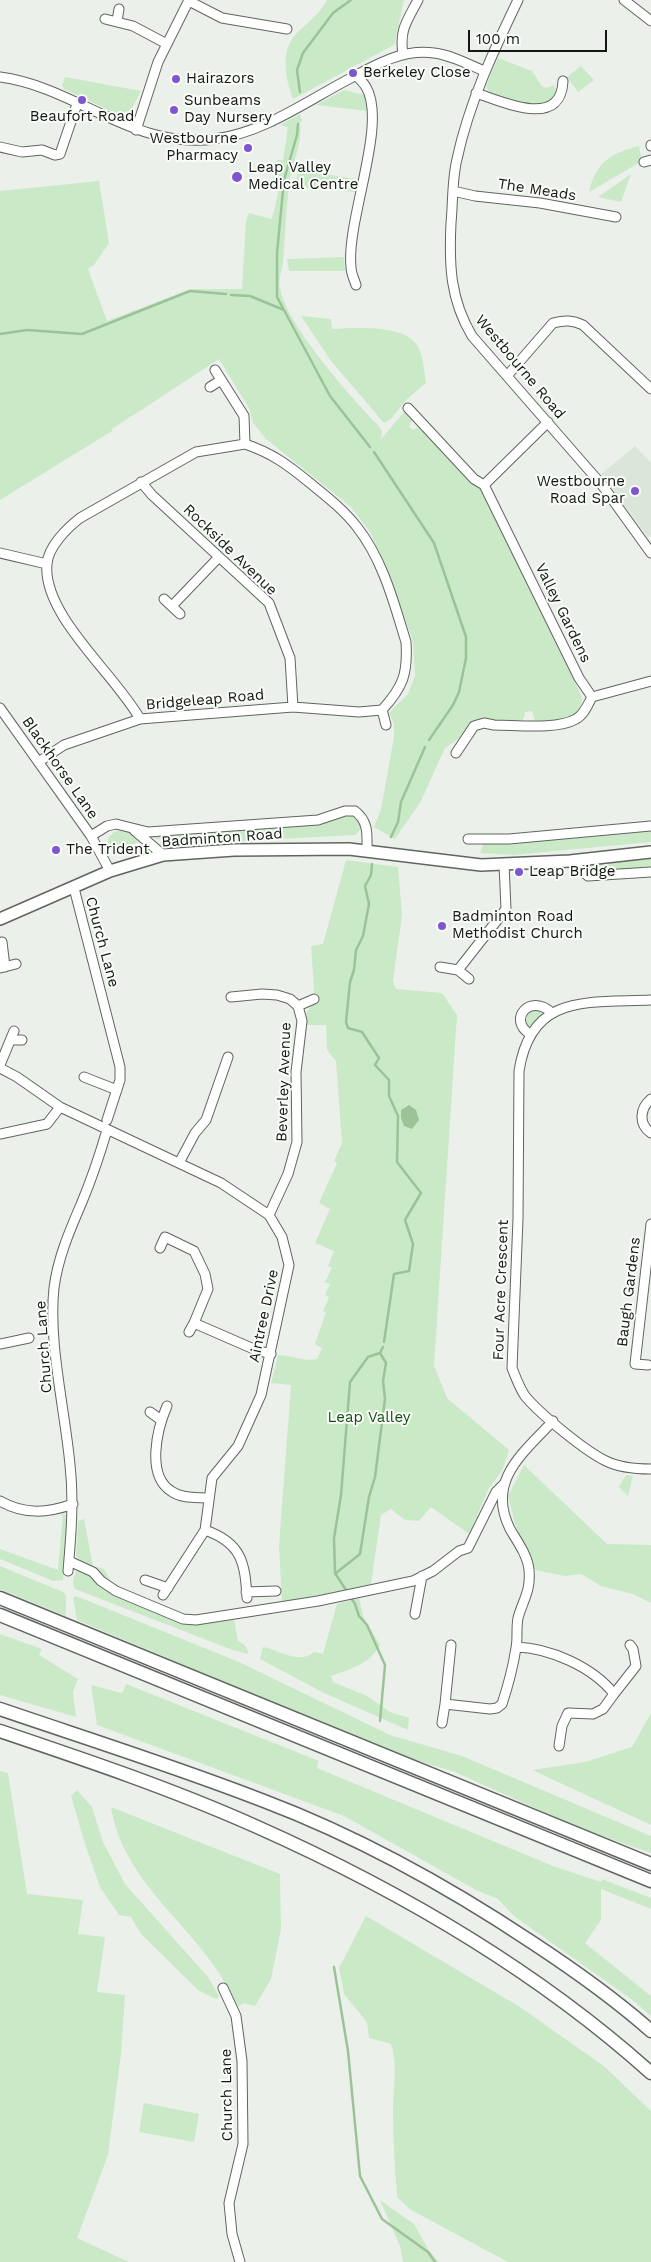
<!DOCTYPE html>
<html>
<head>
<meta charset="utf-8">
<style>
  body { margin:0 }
  #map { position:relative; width:651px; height:2262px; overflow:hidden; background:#ebf0eb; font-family:"Work Sans",sans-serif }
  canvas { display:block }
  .scale { position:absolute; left:468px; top:30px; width:139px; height:22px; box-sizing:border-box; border:2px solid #151615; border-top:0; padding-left:6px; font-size:15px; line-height:18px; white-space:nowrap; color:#151615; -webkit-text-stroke:4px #f8fdf8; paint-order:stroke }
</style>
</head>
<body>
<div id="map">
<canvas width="651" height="2262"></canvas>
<div class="scale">100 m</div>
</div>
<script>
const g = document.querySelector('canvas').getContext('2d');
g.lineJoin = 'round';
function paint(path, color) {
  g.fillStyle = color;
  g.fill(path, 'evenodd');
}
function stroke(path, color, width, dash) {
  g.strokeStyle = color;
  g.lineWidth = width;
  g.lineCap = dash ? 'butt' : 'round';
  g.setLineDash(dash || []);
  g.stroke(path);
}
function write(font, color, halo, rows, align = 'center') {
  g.font = font + ' "Work Sans",sans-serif';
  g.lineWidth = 4;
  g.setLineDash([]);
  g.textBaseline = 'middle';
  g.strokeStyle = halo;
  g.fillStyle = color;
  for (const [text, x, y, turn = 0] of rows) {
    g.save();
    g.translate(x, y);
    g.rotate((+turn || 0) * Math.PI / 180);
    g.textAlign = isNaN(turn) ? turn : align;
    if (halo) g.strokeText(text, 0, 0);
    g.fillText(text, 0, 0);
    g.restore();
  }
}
paint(new Path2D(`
  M635,446L651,463V535L648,537L601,474Z`), '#dbe5da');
paint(new Path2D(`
  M327,0H404L394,45L293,99C285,77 279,49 299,31C310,21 320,13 327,0Z
  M498,58L532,71L542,86L546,88L554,85L556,93C543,116 509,99 490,93L486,86Z
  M581,66L594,80L578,92L567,77Z
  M65,77L141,91L131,110L119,115L64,89L62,85Z
  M344,90L364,95L367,111L316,105Z
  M300,114L302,120L300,123C303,144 291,165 289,186C286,211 285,237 283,262C282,271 278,279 280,288C285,322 351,398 377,424L382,431L381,439L406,410L413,418L409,427L413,430L418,427L423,428L471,483L480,489L487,499L582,697C581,723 555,721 535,721L532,711L525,712L524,718L521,721H474L467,728L464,735L445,748L421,801L395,839L374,827L381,809L394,737V724L389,713L408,694L415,676L413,642L391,579L370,532L351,507L266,439L253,423L249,408L219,359L112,429V431L0,500V191L99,181L109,243L94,265L88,269L107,321L191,289H242L246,221L249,213L272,219L280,185L272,183L277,160H283L288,127L280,125Z
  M639,146L642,161L589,192C596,162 611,153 639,146Z
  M298,170L357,179L355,192L295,187Z
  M631,174L621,202L598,197Z
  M344,257L345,271H289L287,259Z
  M301,316L331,319L332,329C355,328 403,324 417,345C424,356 424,371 426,383L406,400L391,419L384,423L331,361Z
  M351,815L359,821L361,829L355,835L241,841L210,840L209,835H189L187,839H156L150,836L315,825Z
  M651,828V842L514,855L480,853L483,844L512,843Z
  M120,830L129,832L139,842L113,851L108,848V838L114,832Z
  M651,859V869L594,873L589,869L587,863Z
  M346,860L398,867L402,915L393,981L396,989L442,993L457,1015L434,1365L447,1398L509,1450L502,1471L489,1488L469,1534L431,1507L419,1521L405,1520L391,1509L381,1515L371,1584L282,1603L279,1546L291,1385L271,1383L278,1355C292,1355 303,1362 317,1359L322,1348L315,1344L326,1312L323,1311L329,1297L325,1295L330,1284L325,1282L332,1268L328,1266L334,1251L315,1243L330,1209L319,1203L337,1163L334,1161L342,1143L336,1061L327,1050L326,1025H305C305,1014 306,1010 315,1003L311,946L323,944Z
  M526,1009L547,1010L530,1032L521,1023Z
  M524,1465L607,1544L651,1545V1603L633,1594L601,1586L581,1574L565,1576L535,1570L515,1524L508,1496Z
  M626,1475L633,1476L628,1496L619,1487Z
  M63,1513L69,1518L63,1580L53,1581L0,1559V1549L58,1570Z
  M84,1519L93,1566L104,1569L113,1585L78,1560L76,1554L78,1521Z
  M0,1566L63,1592L66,1596V1616L0,1589Z
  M80,1567L104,1586L196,1623L234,1620L238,1641C244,1644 248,1647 248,1654L230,1649L75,1589C71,1581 74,1573 80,1567Z
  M76,1596L239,1662L390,1735L462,1756L651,1836V1853L579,1828L455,1772L406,1757L320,1722L77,1620L73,1598Z
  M359,1598L363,1616L380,1645C370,1664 350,1669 331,1676L333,1682L367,1696L390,1712L409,1718L408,1730L324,1693L260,1659L263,1647C280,1650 299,1665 314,1652L323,1654L337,1604Z
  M0,1634L42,1649L39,1655L78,1679L73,1692L76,1717L0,1695Z
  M126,1684L319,1761L317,1768L553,1866L601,1882L602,1879L651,1898V1909L601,1889V1920L585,1943L651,1996V2016L631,1999L514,1916L498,1899L476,1890L344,1816L97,1725L91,1685L122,1693Z
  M651,1713V1825L532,1770L585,1762L632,1747Z
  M0,1771L8,1773L27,1894L83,1900L78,1934L105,1937L97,1992L125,1995L121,2054L108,2155L77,2238L129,2262H0Z
  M77,1790L92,1807L103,1842L125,1884L208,1977L219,1996L216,1999L198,1990L141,1934L131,1917L119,1915L100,1887L85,1844L71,1796Z
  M111,1807L280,1874L281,1929L271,1979L255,2006L244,2003L236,2008C230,1995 224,1979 215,1967C178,1914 122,1875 111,1807Z
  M366,1916L520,2007L605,2067L651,2111V2262H508L411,2210L397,2197C395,2168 393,2141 393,2112C393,2089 398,2066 391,2044L369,2038L367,2022L344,1994L339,1968Z
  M144,2103L199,2114L194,2142L139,2132Z
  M380,2200L414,2224L428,2249L439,2262H403L400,2246Z`), '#caeac7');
paint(new Path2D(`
  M409,1105L416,1110L419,1120L412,1129L404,1126L401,1118V1110Z`), '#9bc397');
stroke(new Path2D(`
  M300,92L297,70L303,53L333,13L351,0
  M298,124L297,135L284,180L277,253V297L330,396L370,447
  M231,295L250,296L284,310
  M0,334L27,330L82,334L190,291L226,294
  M374,452L434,543L466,637V658L459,692L453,705L429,740
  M391,837L398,822L401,802L425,747
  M372,864L371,875L365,886L369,904L363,936L356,950L354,970L350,982L346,1022L348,1028L362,1032L379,1058L375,1065L389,1080V1096L398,1116L397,1162L421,1193L405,1220L413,1244L409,1271L394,1274L384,1342
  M336,1573L360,1554L369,1497L375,1477L385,1399L383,1381L386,1363L380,1353
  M380,1721L385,1665L367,1625L359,1616L355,1604L335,1573L334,1538L341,1495L350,1382L368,1357L380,1353L383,1347
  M334,1967L348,2051L360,2176L382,2219L428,2252L435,2262`), '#9bc397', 2.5);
const minor = new Path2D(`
  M518,0C493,52 469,103 457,159C452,179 453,202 451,223C449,265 450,299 472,336L602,485L651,553
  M624,0L651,21
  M189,1L222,18L287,29
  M105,19L133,26L165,43
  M117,21L119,9
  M403,54C399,30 407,21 418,0
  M0,77C76,87 133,150 215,139C263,133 307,101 349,79C377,64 402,49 434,53C451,55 468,64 484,71
  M476,93C501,101 561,130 563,81
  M136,130L158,62L189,0
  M651,145V146
  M0,147L22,152L42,150L55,155L60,154L77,104
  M644,162L651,160
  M453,191L475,196L540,203L616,217
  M356,285C354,279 351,273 351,267C346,220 388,124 366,87C364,83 359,79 356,75
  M507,376L553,323C565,320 572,320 583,325L651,389
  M210,387L221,380
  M408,408L474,479L484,485L579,678L592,697L651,681
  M245,444C272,453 288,465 310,483C326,496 344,510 357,527C383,560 394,603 406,642C408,674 403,687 382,710
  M141,482L152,495L269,603L290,658L293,707
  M484,485L548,422
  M0,553L47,564
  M164,599L180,614
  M172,606L219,557
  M0,708L91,836L110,871
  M382,710L386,725
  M140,719C116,675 42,615 47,564C48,547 67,528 80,518L196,452L245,444L244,416L215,370
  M456,753L474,726L484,723L494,725C517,725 557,730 576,719C584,715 588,704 592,697
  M40,761L64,745L140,719L293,707L359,712L382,710
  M134,830L163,855
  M91,836L107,826L116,824L148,832L318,820L345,811H355C369,822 367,834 367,851
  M468,839H509L651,826
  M570,861L588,876L651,872
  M74,888L120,1067V1080L107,1120
  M2,942L5,967
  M440,967L458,970L506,909L504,864
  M0,968L16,964
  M458,970L469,979
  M231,997L262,994L277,995L290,999L298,1006L302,1021L296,1072L297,1142L288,1174L269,1215
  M651,1000C588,1003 531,993 519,1071L518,1219L512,1368C516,1378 519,1387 525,1396C540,1414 585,1451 606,1461C620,1468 635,1469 651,1469
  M298,1006L314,999
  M530,1034C507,1020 530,992 552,1013
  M11,1040H22
  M0,1065L14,1031
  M0,1068L17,1077L60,1107L221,1183L269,1215L282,1237L289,1265L261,1395L238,1446L212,1478L205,1530L163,1595
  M84,1077L117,1090
  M651,1099C640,1108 638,1124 651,1133
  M0,1134L47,1124L60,1107
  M179,1163L195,1133L206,1120L228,1057
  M160,1248L165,1237L194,1251L205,1274L208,1289L194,1323
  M189,1332L194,1323L256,1350L271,1354
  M0,1344L29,1338
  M648,1365L635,1364L651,1224
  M167,1406C157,1429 146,1475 171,1491C182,1499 196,1497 209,1498
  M150,1412L161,1420
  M0,1501C24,1515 48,1513 73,1504
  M205,1530C242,1543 245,1563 247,1598
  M69,1561L93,1572L101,1581L116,1591L183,1619L196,1620L318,1601L413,1581L433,1571L459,1551L468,1548L496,1492L504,1484
  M68,1571C71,1536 74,1501 70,1465C65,1410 48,1342 54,1288C58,1257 70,1230 82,1202C92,1178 100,1154 107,1130
  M145,1580L168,1588
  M246,1592L276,1591
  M415,1614L422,1576
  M516,1647C550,1648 593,1667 614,1694L603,1709L593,1714L568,1713L562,1726L559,1746
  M614,1694L636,1666L633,1649L630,1645
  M445,1704L451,1645
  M442,1723L445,1704L490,1709L497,1708L502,1704C508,1686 513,1667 516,1648C518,1638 516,1628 518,1618C523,1600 531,1591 529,1570C528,1556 517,1541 510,1529C486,1481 523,1453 553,1421
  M223,1988L236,2016L242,2061L243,2144L229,2203L232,2234L240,2262`);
const major = new Path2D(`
  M0,919L110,871L163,855L234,850L349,849L481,865L570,861L651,852`);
const highway = new Path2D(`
  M0,1598L651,1864
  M0,1615L651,1881
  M0,1709C88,1739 177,1767 264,1801C359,1837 449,1887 533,1943C574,1970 615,1999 651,2031
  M0,1731C86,1760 172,1789 255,1826C397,1889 535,1969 651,2073`);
stroke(minor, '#616561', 11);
stroke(major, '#616561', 14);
stroke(highway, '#616561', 15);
stroke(minor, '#fff', 9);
stroke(major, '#fff', 11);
stroke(highway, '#fff', 12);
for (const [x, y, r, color] of [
  [353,73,5,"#7f56d0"],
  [176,79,5,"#7f56d0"],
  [82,100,5,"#7f56d0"],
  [174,110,5,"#7f56d0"],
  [248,148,5,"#7f56d0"],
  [237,177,6,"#7f56d0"],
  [635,491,5,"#7f56d0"],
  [56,850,5,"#7f56d0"],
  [519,872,5,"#7f56d0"],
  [442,926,5,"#7f56d0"]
]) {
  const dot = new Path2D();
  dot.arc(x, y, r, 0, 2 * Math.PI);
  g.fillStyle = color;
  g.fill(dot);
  stroke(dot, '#f8fdf8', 2);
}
write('15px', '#151615', '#f8fdf8', [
  ["Berkeley Close",363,73],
  ["Hairazors",186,79],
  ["Sunbeams",184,101],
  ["Day Nursery",184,118],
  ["Beaufort Road",82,117,"center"],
  ["Westbourne",238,139,"right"],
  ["Pharmacy",238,156,"right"],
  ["Leap Valley",248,168],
  ["Medical Centre",248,185],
  ["Westbourne",625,482,"right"],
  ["Road Spar",625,499,"right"],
  ["The Trident",66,850],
  ["Leap Bridge",529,872],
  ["Badminton Road",452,917],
  ["Methodist Church",452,934]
], 'left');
write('15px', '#151615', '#f8fdf8', [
  ["The Meads",537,190,9],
  ["Westbourne Road",520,367,50],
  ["Rockside Avenue",230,550,44],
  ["Valley Gardens",563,613,64],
  ["Bridgeleap Road",205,700,-5],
  ["Blackhorse Lane",60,768,55],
  ["Badminton Road",222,838,-4],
  ["Church Lane",102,942,75],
  ["Beverley Avenue",284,1082,-88],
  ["Four Acre Crescent",501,1290,-88],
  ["Baugh Gardens",629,1292,-83],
  ["Aintree Drive",264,1316,-78],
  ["Church Lane",44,1347,-94],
  ["Church Lane",227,2095,-91]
]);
write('15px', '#154c14', '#f8fdf8', [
  ["Leap Valley",369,1418]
]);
</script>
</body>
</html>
